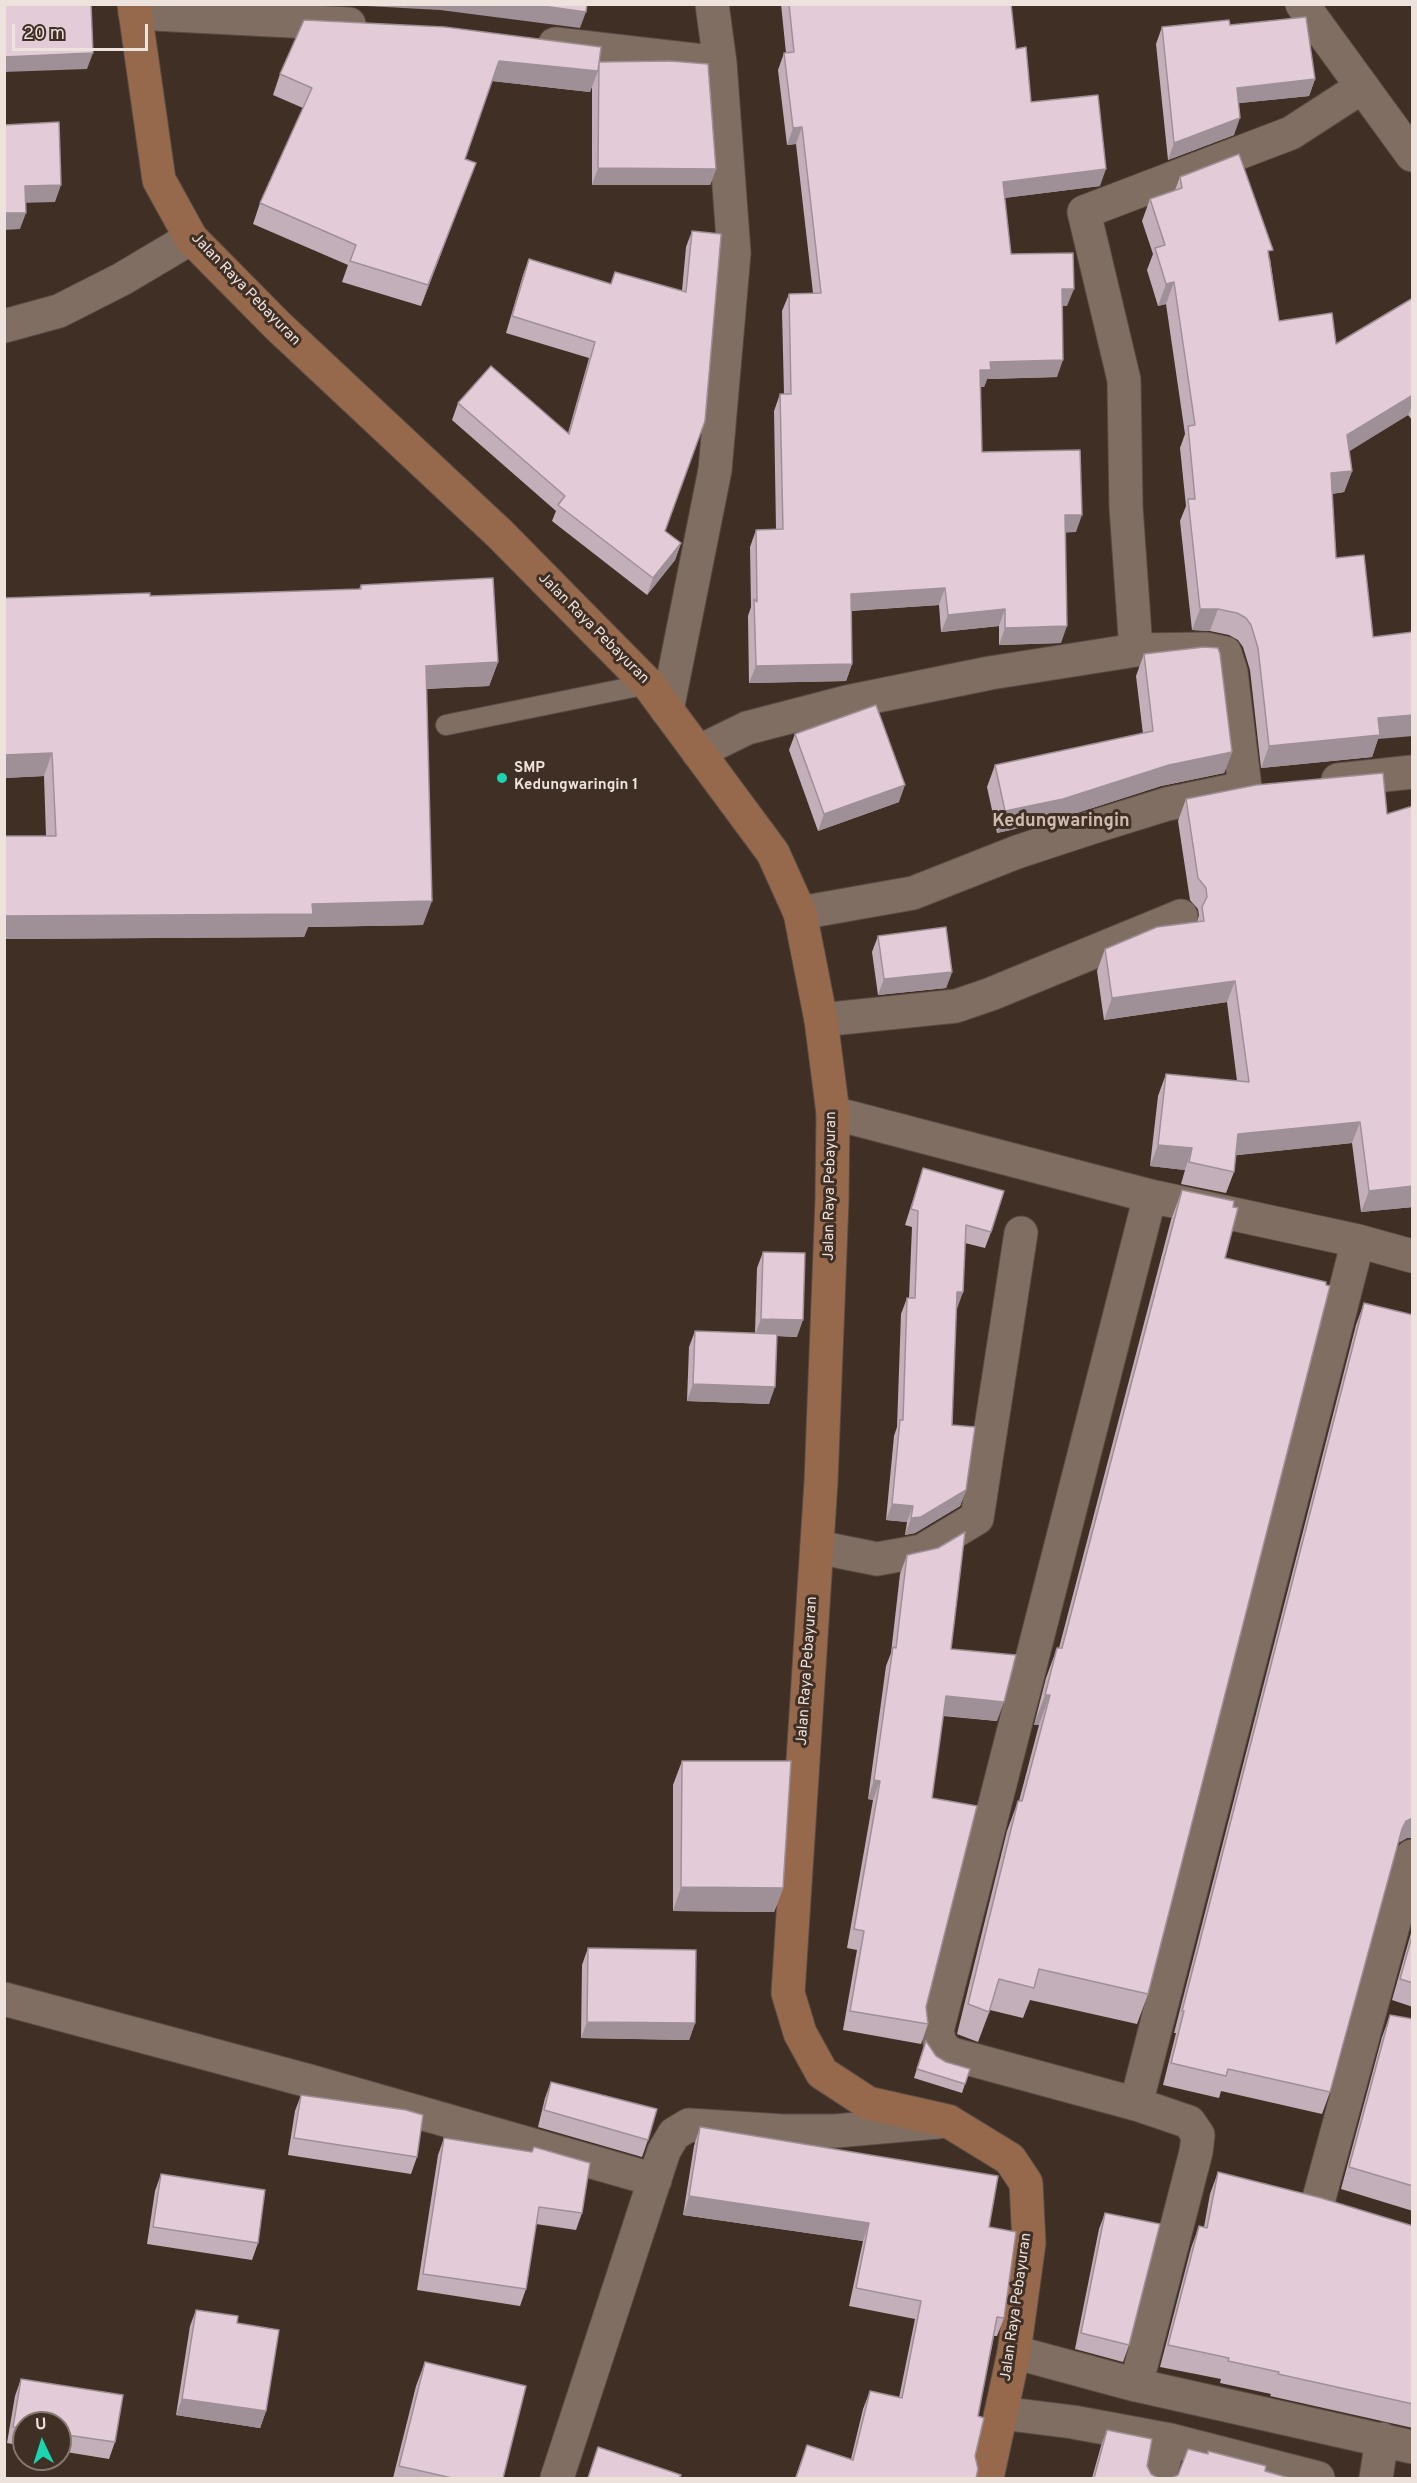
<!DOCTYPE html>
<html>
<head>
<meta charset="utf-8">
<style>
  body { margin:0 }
  #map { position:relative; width:1417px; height:2483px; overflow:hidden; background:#402f25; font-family:Overpass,sans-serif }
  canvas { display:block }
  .frame { position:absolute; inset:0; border:6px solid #ede2dc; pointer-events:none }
  .north { position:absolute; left:12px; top:2411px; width:60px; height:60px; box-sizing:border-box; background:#402f25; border:2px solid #85776e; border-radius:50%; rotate:356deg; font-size:16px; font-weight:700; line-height:24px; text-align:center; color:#ede2dc }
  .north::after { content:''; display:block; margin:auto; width:21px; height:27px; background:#1bd5b1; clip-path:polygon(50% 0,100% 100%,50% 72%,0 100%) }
  .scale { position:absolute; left:12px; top:24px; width:136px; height:27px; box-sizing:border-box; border:3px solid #ede2dc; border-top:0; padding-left:8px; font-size:18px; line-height:21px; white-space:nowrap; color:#ede2dc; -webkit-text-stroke:4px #402f25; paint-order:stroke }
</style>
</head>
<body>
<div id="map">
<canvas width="1417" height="2483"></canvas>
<div class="frame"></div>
<div class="north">U</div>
<div class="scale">20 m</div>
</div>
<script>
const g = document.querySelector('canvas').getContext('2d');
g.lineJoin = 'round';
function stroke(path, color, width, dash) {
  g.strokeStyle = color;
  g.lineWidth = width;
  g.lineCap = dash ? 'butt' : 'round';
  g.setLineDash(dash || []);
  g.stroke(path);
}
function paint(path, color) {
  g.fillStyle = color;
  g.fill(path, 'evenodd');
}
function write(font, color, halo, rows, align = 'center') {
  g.font = font + ' Overpass,sans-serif';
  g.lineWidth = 6;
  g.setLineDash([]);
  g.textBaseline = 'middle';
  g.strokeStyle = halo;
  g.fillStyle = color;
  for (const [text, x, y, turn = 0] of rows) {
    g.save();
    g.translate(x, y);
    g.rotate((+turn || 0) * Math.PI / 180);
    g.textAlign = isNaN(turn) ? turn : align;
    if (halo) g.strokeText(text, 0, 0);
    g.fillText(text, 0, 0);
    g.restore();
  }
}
const service = new Path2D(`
  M446,725L648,684`);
const minor = new Path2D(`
  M1302,4L1412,155
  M135,13L349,24
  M555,44L720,63L712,4
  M4,326L59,311L122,279L191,238
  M1136,650L1126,507L1124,380L1084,212L1291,133L1362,87
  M667,710L715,470L726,345L734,253L720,63
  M698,752L747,728L847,702L990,673L1136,650L1206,649L1225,653L1231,672L1245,788
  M1338,780L1412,772
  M800,913L913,893L1017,852L1093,827L1167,804L1230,791
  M821,1020L956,1006L991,994L1181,916
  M833,1113L1150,1196L1358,1241L1412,1256
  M817,1547L877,1559L922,1551L977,1518L1021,1233
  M4,1999L309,2081L655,2180
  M1136,2104L1358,1241
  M1318,2202L1412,1856
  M1014,2352L1136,2385L1412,2447
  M1136,2385L1196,2152L1198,2135L1189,2122L1136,2104L948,2053L940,2043L937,2031L1150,1196
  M1001,2413L1073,2422L1170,2440L1318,2478
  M557,2478L664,2151L674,2134L689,2125L783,2131H835L938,2122
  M1159,2478L1170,2440
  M1376,2478L1382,2439`);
const secondary = new Path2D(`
  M134,4L159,180L191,238L278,326L500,534L648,684L773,853L800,913L821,1020L833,1113L832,1200L821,1482L788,1993L800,2033L822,2073L868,2103L948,2121L1010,2159L1026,2183L1029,2243L1014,2352L987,2478`);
stroke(service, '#5a4c44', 22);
stroke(minor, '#5a4c44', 35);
stroke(secondary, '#5a4c44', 35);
stroke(service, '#816e63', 20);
stroke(minor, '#816e63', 33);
stroke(secondary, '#97694c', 33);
paint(new Path2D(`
  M781,4H1011L1016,49L1031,102L1100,186L1004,198L1011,254L1067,306H1062L1057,377L987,379L984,387H980L982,452L1076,532H1065L1061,643L999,645V626L941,632L939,605L851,611L852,664L846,681L749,683L748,616L751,607L750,547L756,530L776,529L774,411L780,394H784L782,311L789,294L813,293L796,144L787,145L778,70L784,53H786Z
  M1230,25L1315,79L1309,96L1239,103L1234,135L1168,160L1156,44L1162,27Z
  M599,62L716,169L710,185H592V86L590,92L492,81L465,159L468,183L421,306L342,282L348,265L253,224L260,203L303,108L273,95L280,74Z
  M1180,177L1270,258L1279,321L1336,344L1413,298V421L1408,415L1349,451L1352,471L1344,492L1332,494L1336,558L1378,739L1372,757L1261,768L1250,670L1243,647L1238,640L1229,635L1210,631L1192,630L1180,521L1186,506L1180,448L1185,434L1166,304L1158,306L1147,270L1153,254L1142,221L1150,199L1175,190Z
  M692,231L665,531L681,543L675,560L647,595L552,521L556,511L452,420L458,403L568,433L589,358L506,333L523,275L529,259L611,284L615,272L682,291L686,247Z
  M361,585L498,662L489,686L426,689L423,925L308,927L304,937L4,939V836H46L44,776L4,778L150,596L359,589Z
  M1144,654L1232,752L1224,773L1161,786L1055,820L997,833L987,787L995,765L1143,734L1136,676Z
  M795,734L899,802L818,831L789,750Z
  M1186,799L1387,814L1413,806V1207L1361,1212L1352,1143L1236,1155L1234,1172L1226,1193L1181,1184L1185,1170L1150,1166L1158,1096L1166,1074L1237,1081L1227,1002L1104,1020L1097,971L1105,949L1197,922L1199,915L1198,909L1190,900L1178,821Z
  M878,936L952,972L946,988L878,995L872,952Z
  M923,1168L991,1232L985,1248L965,1243L963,1292L956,1309L952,1425L966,1490L960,1506L915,1533L905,1535L907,1522L886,1520L894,1436L897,1427L901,1314L907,1298H909L912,1227L905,1225Z
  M1182,1190L1225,1258L1148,1994L1137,2024L1030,2000L1023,2018L990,2010L978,2042L957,2034L1007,1831L1018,1801H1019L1039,1725H1034L1046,1678L1057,1648H1059L1171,1220Z
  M763,1252L797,1337L777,1336L769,1404L687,1401L689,1347L695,1331L755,1333L757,1268Z
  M1364,1303L1407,1838L1398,1843L1330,2092L1322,2114L1221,2091L1219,2098L1163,2085L1176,2033H1174L1356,1325Z
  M907,1555L951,1649L997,1721L943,1716L932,1798L926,2007L928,2024L921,2044L843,2030L857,1950L847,1948L873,1800L868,1799L886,1666L891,1653L900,1574Z
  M682,1761L783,1888L774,1912L673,1911V1785Z
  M1413,1926V2007L1392,2000Z
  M588,1948L695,2023L689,2040L581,2038L582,1965Z
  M1390,2015L1413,2019V2211L1341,2189L1382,2037Z
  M923,2049L946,2062L970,2069L962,2093L914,2078Z
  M551,2082L648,2140L642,2157L538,2127L545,2098Z
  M301,2095L417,2157L411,2174L288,2155L295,2111Z
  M700,2127L989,2227L1004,2318L997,2336H994L978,2416L975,2456L976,2478H795L807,2445L851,2459L863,2409L870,2391L899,2398L915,2319L849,2306L863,2241L683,2215L694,2146Z
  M444,2138L582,2213L576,2230L536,2224L526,2289L520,2306L417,2290L438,2155Z
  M1218,2172L1413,2226V2428L1270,2396L1271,2394L1220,2383L1221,2379L1160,2367L1191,2248L1199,2226L1204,2227L1210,2194Z
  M161,2174L258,2243L252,2260L147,2244L155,2191Z
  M1105,2213L1129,2345L1123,2362L1075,2349L1099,2229Z
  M196,2310L237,2323L266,2411L260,2428L176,2415L190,2326Z
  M425,2362L503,2478H393L416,2386Z
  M21,2379L115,2442L109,2459L60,2451V2423H24V2446L7,2443L15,2396Z
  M1107,2430L1147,2466L1151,2474L1158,2478H1092L1101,2446Z`), '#c3afba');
paint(new Path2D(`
  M330,4H529L586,12L580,28L440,10Z
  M93,53L87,69L4,72V57Z
  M499,61L598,71L590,92L492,81Z
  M1315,79L1309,96L1231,104L1237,88Z
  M1240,118L1234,135L1168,160L1174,143Z
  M802,127L796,144L787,145L793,128Z
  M476,163L468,183L421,306L428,285Z
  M598,168L716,169L710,185H592Z
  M1106,169L1100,186L996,199L1003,182Z
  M61,185L55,202L19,203L25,186Z
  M4,213H26L20,229L4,230Z
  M1174,282L1166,304L1158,306L1166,284Z
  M1062,289H1074L1067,306H1056Z
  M1063,360L1057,377L987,379L984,387H974L980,370L990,362Z
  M1413,395V404L1408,415L1340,457L1347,435Z
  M1352,471L1344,492L1323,495L1331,473Z
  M1065,515H1082L1076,532L1059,533Z
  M681,543L675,560L647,595L653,578Z
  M945,588L939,605L845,611L851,594Z
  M1005,609L999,626L941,632L948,615Z
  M1200,609H1218L1210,631L1192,630Z
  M1067,626L1061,643L999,645L1005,628Z
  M498,662L489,686L417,689L426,666Z
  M852,664L846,681L749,683L756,666Z
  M1413,715V736L1378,739L1372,757L1261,768L1269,746L1378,718Z
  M1232,752L1224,773L1161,786L1055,820L997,833L1005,811L1169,765Z
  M52,753L44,776L4,778V755Z
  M905,785L899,802L818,831L824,814Z
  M432,901L423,925L308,927L304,937L4,939V916L312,904Z
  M952,972L946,988L878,995L884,979Z
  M1235,981L1227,1002L1104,1020L1112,998Z
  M1360,1122L1352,1143L1230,1156L1238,1134Z
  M1158,1145L1192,1148L1185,1170L1150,1166Z
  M1413,1186V1207L1361,1212L1369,1191Z
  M957,1292H963L957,1309H951Z
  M761,1319L803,1320L797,1337L755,1335Z
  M693,1384L775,1387L769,1404L687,1401Z
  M966,1490L960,1506L915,1533L905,1535L911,1518Z
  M892,1504L913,1506L907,1522L886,1520Z
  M1045,1695H1050L1039,1725H1034Z
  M946,1696L1004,1702L997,1721L939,1715Z
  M874,1780L880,1781L873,1800L868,1799Z
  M1413,1818V1838H1407L1398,1843L1402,1829L1406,1821Z
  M681,1887L783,1888L774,1912L673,1911Z
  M587,2022L695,2023L689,2040L581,2038Z
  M689,2196L869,2223L863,2241L683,2215Z
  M182,2399L266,2411L260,2428L176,2415Z`), '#9f8f97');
const building = new Path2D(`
  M4,4H91L93,53L4,57Z
  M529,4H587L586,12Z
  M789,4H1011L1016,49L1026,47L1031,102L1098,95L1106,169L1003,182L1011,254L1073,253L1074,289H1062L1063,360L990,362L991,370H980L982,452L1080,450L1082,515H1065L1067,626L1005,628V609L948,615L945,588L851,594L852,664L756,666L754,599L757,602L756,530L783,529L780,394H791L789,294L821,293L802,127L793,128L784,53L794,52Z
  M1306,17L1315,79L1237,88L1240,118L1174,143L1162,27L1229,20L1230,25Z
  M304,20L445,27L601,47L598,71L499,61L465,159L476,163L428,285L350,261L356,245L260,203L312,88L280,74Z
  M670,61L708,64L716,169L598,168L599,62Z
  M59,122L61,185L25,186L26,213H4V125Z
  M1239,154L1273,250L1268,251L1279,321L1332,313L1336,344L1413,298V395L1347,435L1352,471L1331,473L1336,558L1364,555L1373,637L1413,632V715L1378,718L1380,735L1269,746L1258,648L1251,625L1246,618L1237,613L1218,609H1200L1188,499H1195L1188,426L1195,425L1174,282L1166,284L1155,248L1165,245L1150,199L1182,188L1180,177Z
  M692,231L721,234V236L705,421L665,531L681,543L653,578L558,505L565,496L458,403L491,366L569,434L595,342L512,316L529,259L611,284L615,272L686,292Z
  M493,578L498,662L426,666L432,901L312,904L313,914L4,916V836H56L52,753L4,755V598L150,593V596L361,589V585Z
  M1204,647L1218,648L1220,654L1232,752L1169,765L1063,799L1005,811L995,765L1153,731L1144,654Z
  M876,705L905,785L824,814L795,734Z
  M1383,773L1387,814L1413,806V1186L1369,1191L1360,1122L1238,1134L1234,1172L1189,1162L1192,1148L1158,1145L1166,1074L1249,1082L1235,981L1112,998L1105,949L1157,927L1204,921L1202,907L1207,897L1206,888L1198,878L1186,799L1256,785Z
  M946,927L952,972L884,979L878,936Z
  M923,1168L1004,1191L991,1232L966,1225L963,1292H957L952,1425L975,1427L966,1490L921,1517L911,1518L913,1506L892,1504L900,1420H903L907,1298H915L918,1211L911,1209Z
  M1182,1190L1234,1201L1233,1207L1238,1208L1225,1258L1326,1282V1285L1330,1286L1148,1994L1039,1969L1034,1988L999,1979L989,2012L968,2004L1018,1801H1022L1050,1695H1045L1057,1648H1062Z
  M763,1252L805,1253L803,1320L761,1319Z
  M1364,1303L1413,1315V1818L1406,1821L1402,1829L1330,2092L1228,2069L1226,2076L1171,2063L1184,2011H1182Z
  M695,1331L777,1334L775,1387L693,1384Z
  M965,1532L951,1649L1016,1655L1004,1702L946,1696L932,1798L977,1806L926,2007L928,2024L850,2011L864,1931L854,1929L880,1781L874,1780L893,1647L896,1648L907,1555L938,1548Z
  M682,1761H791L783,1888L681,1887Z
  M1413,1933V1983L1400,1979Z
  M588,1948L696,1950L695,2023L587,2022Z
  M1390,2015L1413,2019V2186L1349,2167Z
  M926,2041L936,2056L946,2062L970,2069L965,2084L917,2069Z
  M551,2082L657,2109L648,2140L544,2110Z
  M301,2095L406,2110L423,2115L417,2157L294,2138Z
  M700,2127L998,2176L989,2227L1016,2232L1004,2318L997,2317L978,2416L984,2418L975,2456L978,2469L976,2478H796L807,2445L853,2460L870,2391L902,2398L921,2301L856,2288L869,2223L689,2196Z
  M444,2138L532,2152L534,2147L590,2163L582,2213L539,2207L526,2289L423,2274Z
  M1218,2172L1321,2198L1413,2226V2404L1278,2374L1279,2372L1228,2361L1229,2358L1168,2345L1199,2226L1207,2228Z
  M161,2174L265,2190L258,2243L153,2227Z
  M1105,2213L1160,2224L1129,2345L1081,2333Z
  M196,2310L238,2316L237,2323L279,2330L266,2411L182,2399Z
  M425,2362L526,2386L503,2478H452L399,2466Z
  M21,2379L123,2395L115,2442L60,2434V2423H24V2428L13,2427Z
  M1107,2430L1152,2439L1147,2466L1151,2474L1158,2478H1094Z
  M598,2447L681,2475L679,2478H588Z
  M1188,2449L1208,2454V2451L1266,2466L1265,2471L1289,2478H1172L1178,2475Z`);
paint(building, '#e3ccd8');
stroke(building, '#9f8f97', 1.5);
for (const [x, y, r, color] of [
  [502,778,6,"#1bd5b1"]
]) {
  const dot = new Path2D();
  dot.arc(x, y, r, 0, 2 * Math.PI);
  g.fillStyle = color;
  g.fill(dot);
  stroke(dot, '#402f25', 2);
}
write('15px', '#ede2dc', '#402f25', [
  ["Jalan Raya Pebayuran",245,290,46],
  ["Jalan Raya Pebayuran",593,629,45],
  ["Jalan Raya Pebayuran",831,1186,-89],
  ["Jalan Raya Pebayuran",808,1671,-86],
  ["Jalan Raya Pebayuran",1017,2307,-82]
]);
write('bold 15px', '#ede2dc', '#402f25', [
  ["SMP",514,769],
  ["Kedungwaringin 1",514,786]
], 'left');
write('bold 18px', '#d1bcb0', '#402f25', [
  ["Kedungwaringin",1061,822]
]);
</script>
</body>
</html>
